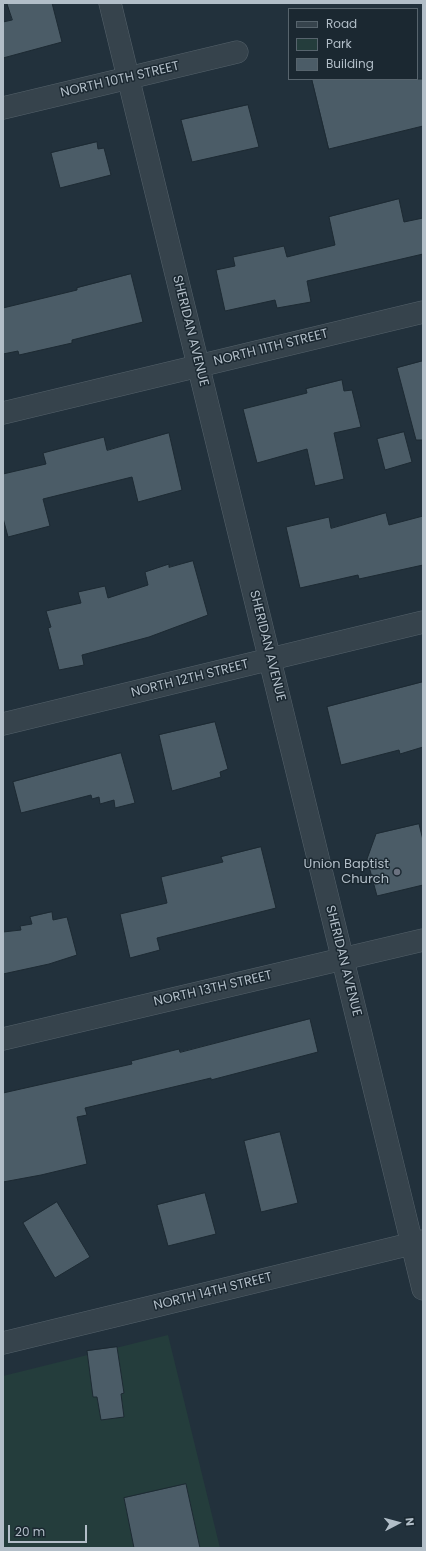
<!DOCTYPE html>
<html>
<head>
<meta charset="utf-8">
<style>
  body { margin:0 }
  #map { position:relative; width:426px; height:1551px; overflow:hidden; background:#22313c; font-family:Poppins,sans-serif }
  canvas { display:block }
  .frame { position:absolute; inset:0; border:4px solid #b2bec8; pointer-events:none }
  .legend { position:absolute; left:288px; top:8px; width:130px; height:72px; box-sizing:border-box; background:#1b2831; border:1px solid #57646d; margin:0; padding:5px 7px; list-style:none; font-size:12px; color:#b2bec8 }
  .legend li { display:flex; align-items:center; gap:8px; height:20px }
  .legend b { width:20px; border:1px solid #57646d }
  .north { position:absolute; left:378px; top:1503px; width:40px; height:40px; -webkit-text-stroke:3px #1b2831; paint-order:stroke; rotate:84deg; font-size:11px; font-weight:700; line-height:16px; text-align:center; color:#b2bec8 }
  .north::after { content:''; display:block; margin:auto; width:14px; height:18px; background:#b2bec8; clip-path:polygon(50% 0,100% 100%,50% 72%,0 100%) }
  .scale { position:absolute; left:8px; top:1525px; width:79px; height:18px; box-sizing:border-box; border:2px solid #b2bec8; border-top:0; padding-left:5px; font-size:12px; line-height:14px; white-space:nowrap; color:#b2bec8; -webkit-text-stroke:3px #1b2831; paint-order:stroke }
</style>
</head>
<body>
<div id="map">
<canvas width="426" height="1551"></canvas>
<div class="frame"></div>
<ul class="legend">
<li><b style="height:5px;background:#36434c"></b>Road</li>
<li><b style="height:11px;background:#243d3c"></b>Park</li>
<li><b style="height:11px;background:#4b5c67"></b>Building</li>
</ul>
<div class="north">N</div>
<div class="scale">20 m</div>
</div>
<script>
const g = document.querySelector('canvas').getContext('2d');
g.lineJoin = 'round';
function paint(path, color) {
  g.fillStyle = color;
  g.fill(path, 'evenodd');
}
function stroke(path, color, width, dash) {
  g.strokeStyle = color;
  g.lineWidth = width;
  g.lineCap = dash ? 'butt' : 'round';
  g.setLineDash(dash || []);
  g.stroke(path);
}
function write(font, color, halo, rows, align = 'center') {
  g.font = font + ' Poppins,sans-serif';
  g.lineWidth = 3;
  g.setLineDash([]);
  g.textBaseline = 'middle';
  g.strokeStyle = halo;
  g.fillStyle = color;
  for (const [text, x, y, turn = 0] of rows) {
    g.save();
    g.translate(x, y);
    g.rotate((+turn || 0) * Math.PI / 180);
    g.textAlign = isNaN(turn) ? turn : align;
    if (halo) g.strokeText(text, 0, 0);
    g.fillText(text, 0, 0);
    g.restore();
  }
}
paint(new Path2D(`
  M168,1335L220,1548H3V1376Z`), '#243d3c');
const building = new Path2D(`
  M7,3H52L62,42L3,58V22L12,20Z
  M312,79H423V126L329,149Z
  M248,105L259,147L192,162L181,120Z
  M97,142L98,149L104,148L111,175L60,188L51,153Z
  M399,199L404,222L423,218V254L307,281L311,302L277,308L275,300L225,311L216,270L235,266L233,257L284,246L287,257L335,245L329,217Z
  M131,274L143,322L72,340V343L19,355L18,351L3,354V308L77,290V288Z
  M423,361V440H416L397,368Z
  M342,380L344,391L352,390L361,427L334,433L344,479L315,486L307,449L257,463L243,409L307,393L306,389Z
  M404,432L412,462L385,470L377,439Z
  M169,433L182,490L138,502L132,477L43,499L50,526L8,537L3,518V474L46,464L43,453L104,437L107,450Z
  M386,513L389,525L423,516V565L359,579L358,575L300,588L286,527L329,517L331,528Z
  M193,561L208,615L149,637L82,655L84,665L59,670L48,628L51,627L46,611L81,603L78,592L105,586L108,598L148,585L145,572L169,564V567Z
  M423,682V747L400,754L399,750L341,765L327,707Z
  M215,722L228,769L220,772L221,777L172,791L159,735Z
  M121,753L135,803L115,808L114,800L100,804L99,797L92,799L91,795L21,813L13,782Z
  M419,824L423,840V885L377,896L367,859L376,834Z
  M261,847L276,908L157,938L160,950L130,958L120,914L167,903L161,877L223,862L221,857Z
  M52,912L53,920L67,917L77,955L49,964L3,974V932L21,930L20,926L32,924L30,917Z
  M310,1019L318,1052L211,1080V1078L85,1108L87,1115L77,1117L87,1164L41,1175L3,1182V1093L132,1064L131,1061L179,1049L180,1052Z
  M280,1132L298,1203L261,1212L244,1141Z
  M205,1193L216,1234L168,1246L157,1205Z
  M57,1202L90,1257L55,1278L23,1223Z
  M117,1347L124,1393L121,1394L124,1417L101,1420L97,1397H93L87,1351Z
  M186,1484L200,1548H134L124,1498Z`);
paint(building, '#4b5c67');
stroke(building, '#1d2a33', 1);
const street = new Path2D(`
  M110,3L423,1289
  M3,108L237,52
  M3,413L423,312
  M3,724L423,622
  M3,1039L423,940
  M3,1343L423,1241`);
stroke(street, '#54616a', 23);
stroke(street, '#36434c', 22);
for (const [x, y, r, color] of [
  [397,872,4,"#6b7280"]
]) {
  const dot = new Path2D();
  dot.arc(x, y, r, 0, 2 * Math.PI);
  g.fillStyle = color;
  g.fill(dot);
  stroke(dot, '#1b2831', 1.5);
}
write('13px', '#b2bec8', '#1b2831', [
  ["NORTH 10TH STREET",120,80,-13],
  ["SHERIDAN AVENUE",190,331,76],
  ["NORTH 11TH STREET",271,348,-14],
  ["SHERIDAN AVENUE",267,646,76],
  ["NORTH 12TH STREET",190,679,-14],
  ["SHERIDAN AVENUE",343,961,76],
  ["NORTH 13TH STREET",213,989,-13],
  ["NORTH 14TH STREET",213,1292,-14]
]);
write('13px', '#b2bec8', '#1b2831', [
  ["Union Baptist",389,865],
  ["Church",389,880]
], 'right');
</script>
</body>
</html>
